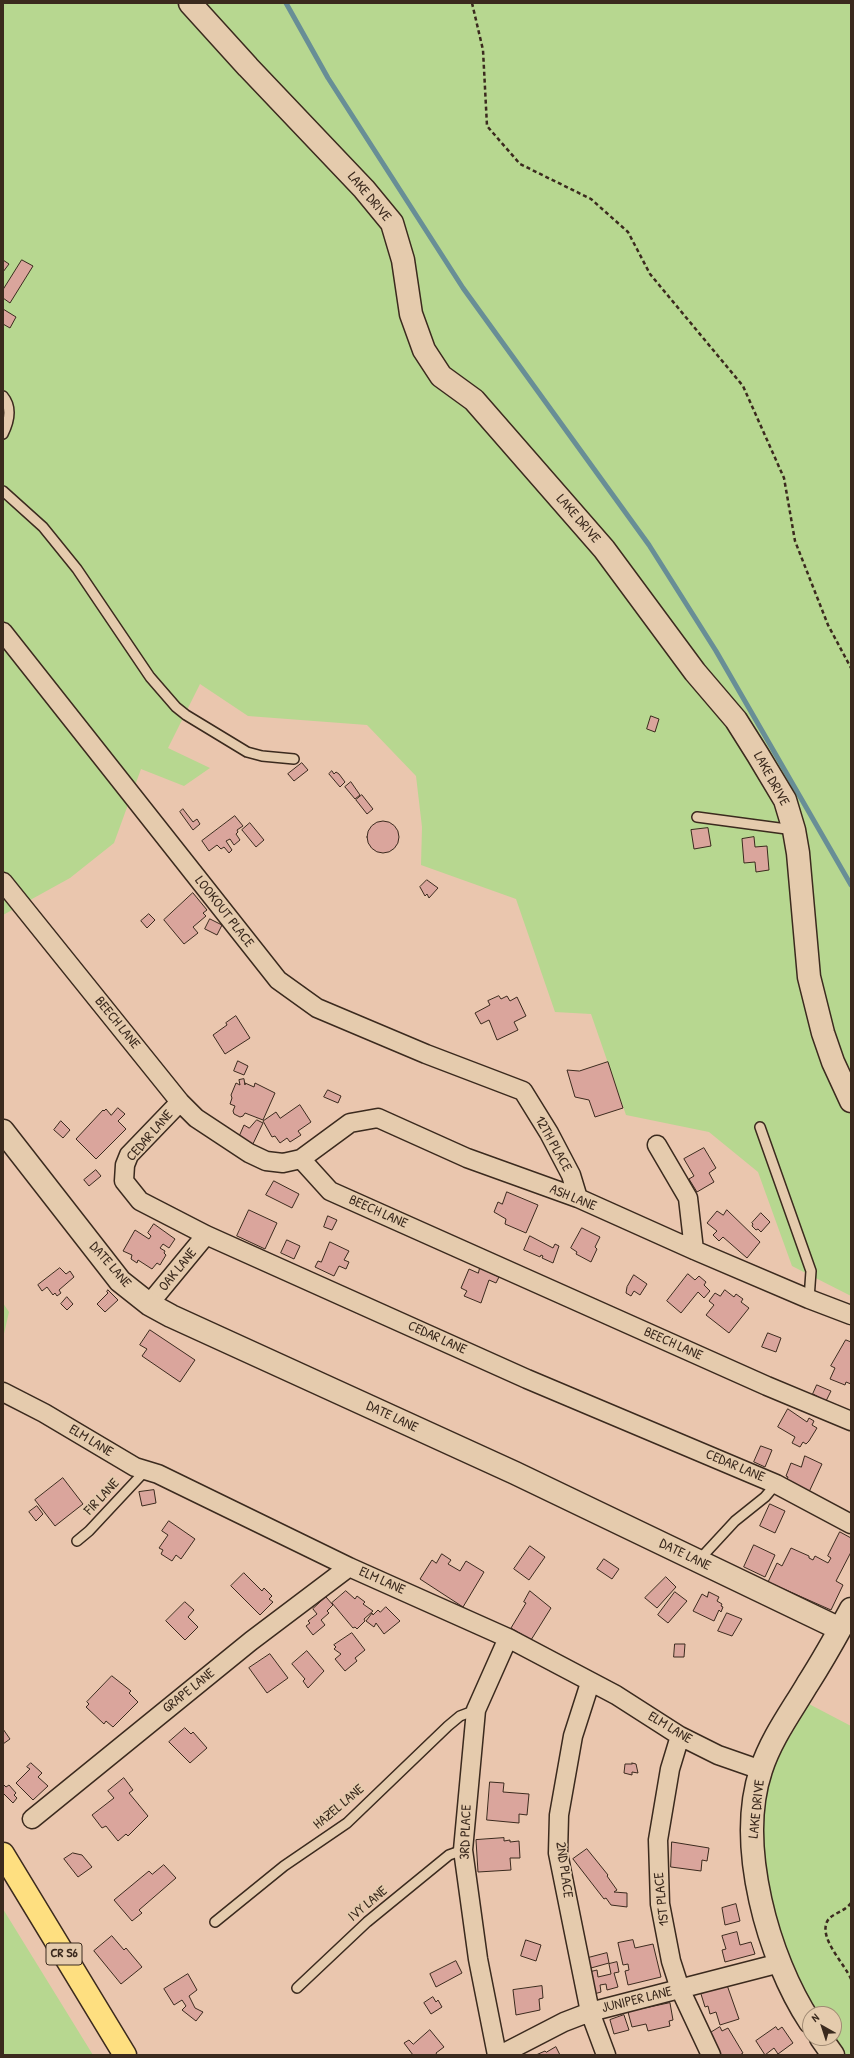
<!DOCTYPE html>
<html>
<head>
<meta charset="utf-8">
<style>
  body { margin:0 }
  #map { position:relative; width:854px; height:2058px; overflow:hidden; background:#eac6ae; font-family:"Patrick Hand",sans-serif }
  canvas { display:block }
  .frame { position:absolute; inset:0; border:4px solid #3b2a1e; pointer-events:none }
  .north { position:absolute; left:802px; top:2006px; width:40px; height:40px; box-sizing:border-box; background:#e5cbad; border:1px solid #a18b74; border-radius:50%; rotate:321deg; font-size:11px; font-weight:700; line-height:16px; text-align:center; color:#3b2a1e }
  .north::after { content:''; display:block; margin:auto; width:14px; height:18px; background:#3b2a1e; clip-path:polygon(50% 0,100% 100%,50% 72%,0 100%) }
</style>
</head>
<body>
<div id="map">
<canvas width="854" height="2058"></canvas>
<div class="frame"></div>
<div class="north">N</div>
</div>
<script>
const g = document.querySelector('canvas').getContext('2d');
g.lineJoin = 'round';
function paint(path, color) {
  g.fillStyle = color;
  g.fill(path, 'evenodd');
}
function stroke(path, color, width, dash) {
  g.strokeStyle = color;
  g.lineWidth = width;
  g.lineCap = dash ? 'butt' : 'round';
  g.setLineDash(dash || []);
  g.stroke(path);
}
function write(font, color, halo, rows, align = 'center') {
  g.font = font + ' "Patrick Hand",sans-serif';
  g.lineWidth = 3.5;
  g.setLineDash([]);
  g.textBaseline = 'middle';
  g.strokeStyle = halo;
  g.fillStyle = color;
  for (const [text, x, y, turn = 0] of rows) {
    g.save();
    g.translate(x, y);
    g.rotate((+turn || 0) * Math.PI / 180);
    g.textAlign = isNaN(turn) ? turn : align;
    if (halo) g.strokeText(text, 0, 0);
    g.fillText(text, 0, 0);
    g.restore();
  }
}
paint(new Path2D(`
  M3,3H851V1296L792,1266L758,1172L709,1132L626,1115L591,1014L555,1012L516,899L421,865L422,827L416,776L367,725L248,716L200,684L168,748L210,768L184,786L141,769L114,843L70,878L3,915Z
  M3,1303L9,1312L3,1338Z
  M809,1704L851,1726V2055H833L834,2014H810L769,1932L756,1794Z
  M3,1909L93,2055H3Z`), '#b7d790');
stroke(new Path2D(`
  M286,3L328,78L463,288L649,545L716,651L851,885`), '#688e96', 5);
const building = new Path2D(`
  M3,260L9,264L3,272Z
  M22,260L33,266L10,303L3,298V290Z
  M3,309L16,317L10,328L3,324Z
  M651,716L659,719L655,732L647,729Z
  M302,763L308,770L294,781L288,774Z
  M332,771L334,774L336,772L339,774L345,782L340,787L329,774Z
  M351,782L360,795L355,799L345,787Z
  M362,795L373,809L367,814L356,800Z
  M183,809L193,822L197,819L200,824L193,830L180,812Z
  M235,816L243,826L237,830L238,832L236,834L240,840L234,845L230,839L226,841L232,850L229,853L224,847L221,849L217,845L209,851L202,841Z
  M367 837a16 16 0 1 1 32 0a16 16 0 1 1-32 0Z
  M250,823L264,840L256,847L242,830Z
  M708,828L711,846L694,849L691,830Z
  M754,837L755,847L767,846L769,870L756,872L755,862L744,863L742,839Z
  M427,880L438,888L429,898L427,894L425,896L420,887Z
  M193,893L207,910L203,913L206,916L193,927L198,933L184,944L164,920Z
  M149,914L155,920L147,928L141,921Z
  M210,919L222,925L217,935L205,929Z
  M499,996L501,999L507,996L510,1001L517,997L526,1016L514,1022L518,1030L497,1040L489,1020L481,1024L475,1013L490,1005L488,1001Z
  M236,1016L250,1038L225,1054L213,1035L227,1025L226,1023Z
  M238,1061L248,1066L244,1075L234,1071Z
  M608,1062L623,1108L595,1117L589,1100L575,1097L567,1070L579,1071Z
  M244,1079L245,1085V1083L254,1087L255,1083L275,1093L263,1120L245,1113L243,1116L240,1117L234,1114L233,1111L235,1106L230,1104L232,1098L231,1095L236,1083L240,1085L239,1080Z
  M328,1090L341,1096L338,1103L324,1097Z
  M300,1105L311,1122L298,1131L301,1135L290,1142L287,1138L280,1143L275,1136L272,1137L263,1121L276,1112L280,1118Z
  M118,1108L125,1114L118,1121L126,1129L96,1159L76,1139L103,1110L104,1111L106,1109L111,1115Z
  M257,1120L263,1123L251,1148L237,1141L244,1125L249,1128Z
  M61,1121L70,1130L63,1138L54,1130Z
  M704,1148L716,1168L709,1173L714,1182L697,1192L689,1179L694,1176L684,1159Z
  M96,1170L101,1176L89,1186L84,1180Z
  M274,1181L299,1194L292,1208L266,1195Z
  M507,1192L538,1205L526,1233L505,1224L506,1219L494,1212L498,1202L502,1204Z
  M249,1210L277,1223L265,1249L237,1236Z
  M727,1210L760,1242L747,1258L723,1237L719,1241L713,1235L717,1231L707,1223L717,1211L723,1215Z
  M761,1213L770,1222L761,1232L758,1229L756,1230L752,1226L753,1224L752,1223Z
  M328,1216L337,1220L332,1230L324,1227Z
  M154,1224L175,1239L169,1248L163,1244L160,1248L165,1251L164,1253L166,1255L160,1265L157,1263L152,1269L138,1260L137,1263L131,1259L132,1255L123,1251L135,1230L149,1239L151,1236L148,1233Z
  M582,1228L600,1237L595,1247L597,1249L591,1262L576,1254L577,1252L571,1248Z
  M530,1236L553,1248L555,1244L559,1246L553,1263L542,1258L543,1256L541,1255L540,1257L524,1250Z
  M287,1240L300,1246L294,1259L281,1253Z
  M330,1242L349,1251L344,1260L349,1262L346,1269L339,1266L334,1276L315,1267L318,1261L321,1262Z
  M60,1268L66,1274L70,1271L74,1277L59,1290L61,1293L57,1296L55,1293L53,1295L47,1287L42,1291L38,1285Z
  M480,1268L499,1277L496,1283L489,1280L481,1303L464,1296L467,1291L461,1288L469,1269L478,1273Z
  M688,1274L695,1280L699,1276L706,1282L704,1285L710,1291L704,1298L698,1292L681,1313L667,1301Z
  M634,1275L647,1284L640,1295L634,1291L631,1296L626,1293L627,1287Z
  M108,1290L118,1300L105,1312L97,1304L108,1293L107,1292Z
  M725,1290L734,1297L736,1294L743,1299L741,1302L749,1308L729,1333L706,1315L714,1305L709,1301L715,1293L720,1296Z
  M67,1297L73,1304L67,1310L61,1304Z
  M150,1330L195,1360L180,1382L142,1356L147,1349L140,1345Z
  M768,1333L781,1338L776,1352L762,1347Z
  M846,1340L851,1342V1384L846,1382L845,1385L830,1379L835,1368L831,1366Z
  M817,1385L831,1391L826,1401L813,1394Z
  M788,1409L807,1422L809,1418L814,1421L812,1425L817,1428L809,1441L806,1444L803,1442L800,1447L792,1443L795,1437L778,1427Z
  M761,1446L772,1450L765,1467L754,1462Z
  M805,1456L822,1464L809,1492L786,1482L788,1477L786,1476L791,1463L801,1467Z
  M63,1478L83,1504L55,1526L35,1500Z
  M154,1490L156,1503L142,1506L139,1492Z
  M770,1504L785,1511L775,1533L760,1526Z
  M37,1506L43,1514L36,1521L29,1512Z
  M169,1521L195,1539L181,1559L176,1555L172,1561L161,1554L163,1550L159,1548L168,1535L162,1531Z
  M840,1532L851,1538V1552L836,1581L843,1585L831,1610L768,1582L777,1563L782,1566L791,1548L809,1556V1558L813,1560L815,1556L828,1563L831,1558L828,1556Z
  M754,1545L775,1555L765,1577L744,1567Z
  M530,1546L545,1557L529,1580L514,1569Z
  M442,1554L451,1560L448,1564L460,1571L466,1561L484,1572L463,1607L420,1579L432,1560L436,1563Z
  M604,1559L619,1569L612,1579L597,1569Z
  M244,1573L262,1591L264,1588L272,1596L269,1599L273,1602L260,1615L231,1586Z
  M666,1577L676,1587L657,1608L645,1598Z
  M346,1591L355,1599L357,1596L365,1602L363,1604L373,1611L364,1619L365,1621L357,1629L355,1627L353,1628L332,1603Z
  M530,1591L551,1608L531,1640L511,1628L526,1603L524,1602Z
  M675,1592L687,1601L668,1623L658,1615Z
  M709,1592L719,1597L717,1601L722,1604L721,1606L723,1607L721,1612L719,1610L714,1621L693,1611L702,1594L707,1597Z
  M326,1597L333,1605L327,1611L329,1613L321,1620L325,1625L313,1635L306,1626L310,1623L308,1621L317,1614L313,1609Z
  M185,1602L194,1610L188,1617L198,1627L185,1640L166,1621Z
  M386,1607L400,1621L384,1634L376,1623L374,1627L366,1621L372,1613L373,1615L378,1610L380,1612Z
  M727,1613L742,1619L732,1636L718,1631Z
  M352,1633L365,1650L355,1658L357,1661L345,1671L335,1659L341,1654L334,1649L336,1647L334,1645Z
  M675,1644H685L684,1657H674Z
  M307,1651L324,1671L308,1688L303,1681L305,1679L292,1664Z
  M270,1654L288,1678L267,1693L249,1668Z
  M112,1676L131,1691L129,1693L138,1702L113,1727L106,1721L104,1724L86,1707L89,1704L87,1702Z
  M185,1728L191,1734L193,1732L207,1748L190,1763L169,1742Z
  M3,1729L10,1739L3,1744Z
  M31,1763L42,1773L38,1777L48,1786L33,1800L16,1783L30,1769L27,1767Z
  M632,1763L636,1764L638,1773L632,1772V1775L624,1773L625,1764H632Z
  M124,1778L133,1790L129,1793L148,1816L128,1836L126,1834L118,1841L106,1826L102,1828L92,1815L114,1798L108,1791Z
  M490,1782L504,1783L503,1792L529,1794L527,1815L519,1814V1823L487,1820Z
  M3,1784L6,1787L9,1785L16,1793L14,1795L17,1798L13,1803L3,1793Z
  M504,1838V1841L510,1840V1842L519,1841L520,1858H510L511,1870L478,1872L476,1840Z
  M672,1842L709,1848L707,1861L702,1860L701,1871L671,1867Z
  M587,1849L608,1875L607,1876L617,1890L614,1892L627,1893V1907L611,1905L606,1898L604,1899L573,1859Z
  M73,1853L82,1855L92,1867L78,1877L64,1859Z
  M164,1865L176,1878L139,1910L142,1913L132,1921L114,1900L149,1871L152,1874Z
  M736,1904L740,1921L725,1925L722,1908Z
  M737,1932L740,1945L751,1942L755,1954L725,1962L722,1950L726,1949L722,1936Z
  M112,1936L124,1950L126,1948L142,1967L121,1984L94,1951Z
  M526,1940L541,1945L536,1961L521,1956Z
  M633,1940L635,1948L653,1944L661,1977L628,1985L625,1971L629,1970L628,1964L623,1965L618,1943Z
  M607,1953L609,1963L591,1968L588,1958Z
  M456,1961L462,1973L436,1987L430,1974Z
  M617,1962L619,1972L614,1973L618,1987L607,1990L606,1984L600,1985L601,1992L594,1994L589,1972L597,1970L598,1977L611,1974L609,1964Z
  M188,1974L197,1990L189,1996L195,2008L203,2012L196,2021L182,2010L186,2006L182,2000L174,2005L164,1989Z
  M727,1985L739,2019L720,2025L716,2012L710,2014L708,2006L705,2007L701,1994Z
  M542,1986L543,1998L539,1999L540,2010L516,2015L513,1990Z
  M433,1997L436,2002L438,2000L442,2007L431,2014L424,2003Z
  M670,2003L673,2020L669,2021L670,2026L648,2031L646,2024L632,2027L628,2012Z
  M624,2015L629,2030L614,2034L610,2020Z
  M720,2027L722,2031L728,2028L743,2053L740,2055H718L707,2035Z
  M776,2027L778,2030L782,2027L793,2043L778,2054L774,2048L765,2055L756,2041Z
  M430,2030L444,2047L436,2053L437,2055H413L404,2043L409,2040L413,2044Z
  M556,2047L560,2055H536L545,2051L546,2052Z`);
paint(building, '#daa59c');
stroke(building, '#3b2a1e', 1);
const service = new Path2D(`
  M3,396C13,408 9,422 3,434
  M3,491L43,527L77,569L150,677L176,707L186,715L247,752L262,756L294,759
  M697,817L794,830
  M760,1127L811,1271L809,1299
  M77,1541L89,1531L146,1470
  M698,1561L735,1521L765,1497L776,1484
  M215,1922L284,1866L347,1823L448,1726L460,1716L476,1710
  M297,1988L367,1922L449,1855L463,1850`);
const minor = new Path2D(`
  M3,632L278,980L317,1008L426,1054L523,1091L549,1133L571,1175L578,1198
  M3,882L180,1102L196,1118L249,1153L266,1161L283,1163L301,1159L350,1123L378,1118L467,1158L578,1198L694,1250L809,1299L851,1315
  M180,1102L129,1155L125,1165L124,1181L140,1201L206,1235L527,1379L776,1484L851,1524
  M657,1145L688,1198L694,1250
  M301,1159L330,1191L767,1386L851,1421
  M149,1304L206,1235
  M3,1392L44,1413L135,1467L158,1474L349,1567L508,1638L616,1695L680,1736L718,1755L761,1770
  M590,1683L573,1736L559,1815L558,1853L590,2012L606,2055
  M680,1736L670,1769L658,1840L660,1904L671,1961L680,1989L711,2055
  M32,1819L251,1641L349,1567
  M497,2055L478,1959L463,1850L476,1710L508,1638
  M500,2055L564,2022L590,2012L780,1963`);
const tertiary = new Path2D(`
  M190,3L248,67L364,189L392,223L403,260L411,314L424,350L441,376L474,400L604,549L695,672L736,720L758,755L785,800L794,830L798,853L809,977L823,1033L833,1062L851,1101
  M3,1131L120,1281L149,1304L171,1316L515,1473L840,1629
  M810,2022C768,1958 736,1845 761,1770C771,1739 791,1712 807,1685C823,1660 837,1635 851,1609
  M821,2038L833,2055`);
const primary = new Path2D(`
  M3,1854L125,2055`);
stroke(service, '#3b2a1e', 12);
stroke(minor, '#3b2a1e', 21);
stroke(tertiary, '#3b2a1e', 25);
stroke(primary, '#3b2a1e', 25);
stroke(new Path2D(`
  M472,3L483,50L487,126L520,164L591,199L628,232L650,274L743,386L784,478L795,541L828,625L851,668
  M851,1903C844,1912 833,1913 828,1920C817,1937 845,1964 851,1979`), '#3b2a1e', 2.5, [4, 3]);
stroke(service, '#e5cbad', 9);
stroke(minor, '#e5cbad', 18);
stroke(tertiary, '#e5cbad', 22);
stroke(primary, '#fedf80', 22);
for (const [x, y, w] of [
  [64,1954,36]
]) {
  const box = new Path2D();
  box.roundRect(x - w / 2, y - 11, w, 22, 3);
  g.fillStyle = '#e5cbad';
  g.fill(box);
  stroke(box, '#3b2a1e', 1);
}
write('bold 13px', '#3b2a1e', null, [
  ["CR S6",64,1954]
]);
write('14px', '#3b2a1e', '#e5cbad', [
  ["LAKE DRIVE",369,197,50],
  ["LAKE DRIVE",578,519,49],
  ["LAKE DRIVE",771,779,61],
  ["LOOKOUT PLACE",224,912,52],
  ["BEECH LANE",117,1023,51],
  ["CEDAR LANE",150,1136,-49],
  ["12TH PLACE",553,1144,61],
  ["ASH LANE",573,1198,22],
  ["BEECH LANE",378,1212,24],
  ["DATE LANE",110,1265,49],
  ["OAK LANE",178,1270,-51],
  ["CEDAR LANE",437,1338,24],
  ["BEECH LANE",673,1344,24],
  ["DATE LANE",392,1417,25],
  ["ELM LANE",91,1441,31],
  ["CEDAR LANE",735,1466,23],
  ["FIR LANE",102,1497,-47],
  ["DATE LANE",685,1555,26],
  ["ELM LANE",382,1581,24],
  ["GRAPE LANE",189,1691,-39],
  ["ELM LANE",670,1728,31],
  ["HAZEL LANE",339,1807,-40],
  ["LAKE DRIVE",757,1809,-84],
  ["3RD PLACE",466,1832,-88],
  ["2ND PLACE",564,1870,82],
  ["1ST PLACE",662,1899,-96],
  ["IVY LANE",368,1904,-40],
  ["JUNIPER LANE",637,2000,-14]
]);
</script>
</body>
</html>
